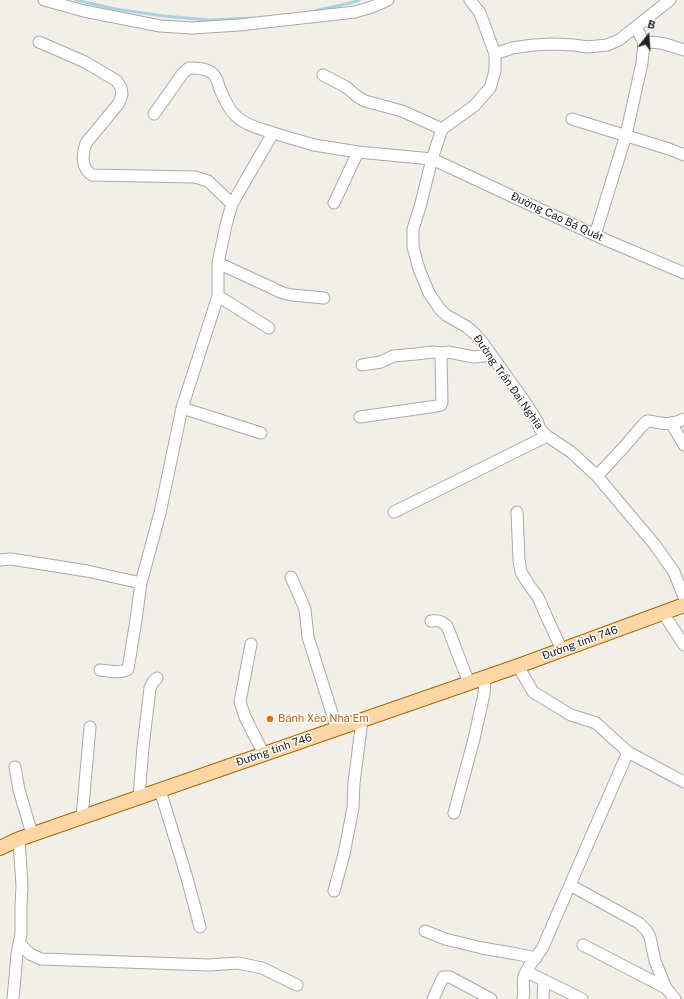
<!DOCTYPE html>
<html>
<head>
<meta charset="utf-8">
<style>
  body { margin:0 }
  #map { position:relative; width:684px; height:999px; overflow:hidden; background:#f2efe9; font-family:"Public Sans",sans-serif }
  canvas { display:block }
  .north { position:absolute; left:628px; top:16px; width:40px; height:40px; -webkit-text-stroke:3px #fff; paint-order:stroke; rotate:17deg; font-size:11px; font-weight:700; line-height:16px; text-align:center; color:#222 }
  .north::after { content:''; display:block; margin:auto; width:14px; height:18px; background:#222; clip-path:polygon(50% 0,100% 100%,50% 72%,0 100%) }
</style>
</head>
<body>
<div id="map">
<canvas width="684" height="999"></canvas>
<div class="north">B</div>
</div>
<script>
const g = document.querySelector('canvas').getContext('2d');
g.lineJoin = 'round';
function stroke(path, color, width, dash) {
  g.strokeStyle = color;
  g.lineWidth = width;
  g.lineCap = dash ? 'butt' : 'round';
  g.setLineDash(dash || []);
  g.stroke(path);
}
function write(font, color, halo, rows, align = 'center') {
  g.font = font + ' "Public Sans",sans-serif';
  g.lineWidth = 3;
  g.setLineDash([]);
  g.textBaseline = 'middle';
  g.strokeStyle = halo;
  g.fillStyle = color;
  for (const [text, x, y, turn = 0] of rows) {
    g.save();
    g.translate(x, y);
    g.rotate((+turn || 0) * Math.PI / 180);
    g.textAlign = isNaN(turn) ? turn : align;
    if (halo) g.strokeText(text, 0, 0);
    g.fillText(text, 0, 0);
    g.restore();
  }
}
stroke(new Path2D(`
  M76,0L115,9L164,16L209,20L255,18
  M310,12L354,2L359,0`), '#aad3df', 3);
const minor = new Path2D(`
  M44,0L84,11L160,26L192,28L239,25L355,12L372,7L388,0
  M470,0L480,13L495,54V71L490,88L474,106L442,129L432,159L420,207L413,229V247L419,269L429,293L439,308L446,315L467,327L475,334L480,339L525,402L537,421L540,429L547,436L571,452L597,476L655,545L674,572L684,597
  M39,42L85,62L117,81L121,88L122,94L119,103L86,143C82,154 81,168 92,175L195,177L208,181L232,204
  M644,43C657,40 671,46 684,50
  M495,54L512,48L533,45L553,44L574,45L587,47L607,45L619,40L670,0
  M323,75L346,87L358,97L365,101L402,111L442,129
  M154,114L183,73L189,68C196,68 206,68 212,73C216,76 218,82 219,87C223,96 227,107 234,114C244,125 259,128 273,133
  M572,119L669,149L684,155
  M334,203L358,152
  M595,235L626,135L642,63L644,43L636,27
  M218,263L283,293L292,295L324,298
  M269,328L218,296V263L226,225L232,204L273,133L314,145L358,152L432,159L606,240L684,273
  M362,365L381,362L393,356L416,354L433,352L443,353L448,352L474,357L491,355
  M182,408L261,433
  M360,417L437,406L441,405L442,402L441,358L443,353
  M671,423L684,445
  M597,476L624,447L641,427L647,421C655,421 663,425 671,423C675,423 680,421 684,419
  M394,512L547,436
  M517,512L519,560L521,572L529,585L538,597L548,620L562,650
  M0,560L11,559L87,571L141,583
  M291,577L305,609L308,637L337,729
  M663,613L684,645
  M431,621C438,620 442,621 447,626L469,683
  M251,644L240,702L245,717L256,739L264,754
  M518,666L533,692L571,715L596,723L628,752L684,782
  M100,670C108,671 121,674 128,669L136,620L141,583L160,513L182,408L218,296
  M15,767L19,790L32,834
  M160,790L187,878L200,927
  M139,797L143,747L150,688L153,682L157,678
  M454,813L474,739L484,694L485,677
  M82,817L90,727
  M570,885L639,923L646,930L650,937L655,961L666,988L675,999
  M334,891L344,854L353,808L354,783L362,720
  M425,931L445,939L482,948L517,954L536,958
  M20,944L30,954L41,959L209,965L238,963L262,968L297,985
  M583,945L666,988
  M527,972L582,999
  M13,999L17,954L21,934V906L22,886L19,839
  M433,999L443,977H450L491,999
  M523,999C525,992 522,983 524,976C528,966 536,957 542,949L628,752
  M543,999L544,980`);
const major = new Path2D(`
  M0,848L19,839L518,666L684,605`);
stroke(minor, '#a9a9a9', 13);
stroke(major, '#a06b00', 16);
stroke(minor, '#fff', 11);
stroke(major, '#fcd6a4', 14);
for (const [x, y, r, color] of [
  [270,719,4,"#e8710a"]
]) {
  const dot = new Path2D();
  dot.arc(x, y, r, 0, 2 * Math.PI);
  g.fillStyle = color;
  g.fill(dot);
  stroke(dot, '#fff', 1.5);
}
write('11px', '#222', '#fff', [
  ["Đường Cao Bá Quát",557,217,25],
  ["Đường Trần Đại Nghĩa",508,382,55],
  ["Đường tỉnh 746",580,643,-20],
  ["Đường tỉnh 746",274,750,-19]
]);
write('11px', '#c56008', '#fff', [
  ["Bánh Xèo Nhà Em",278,719]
], 'left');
</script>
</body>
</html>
